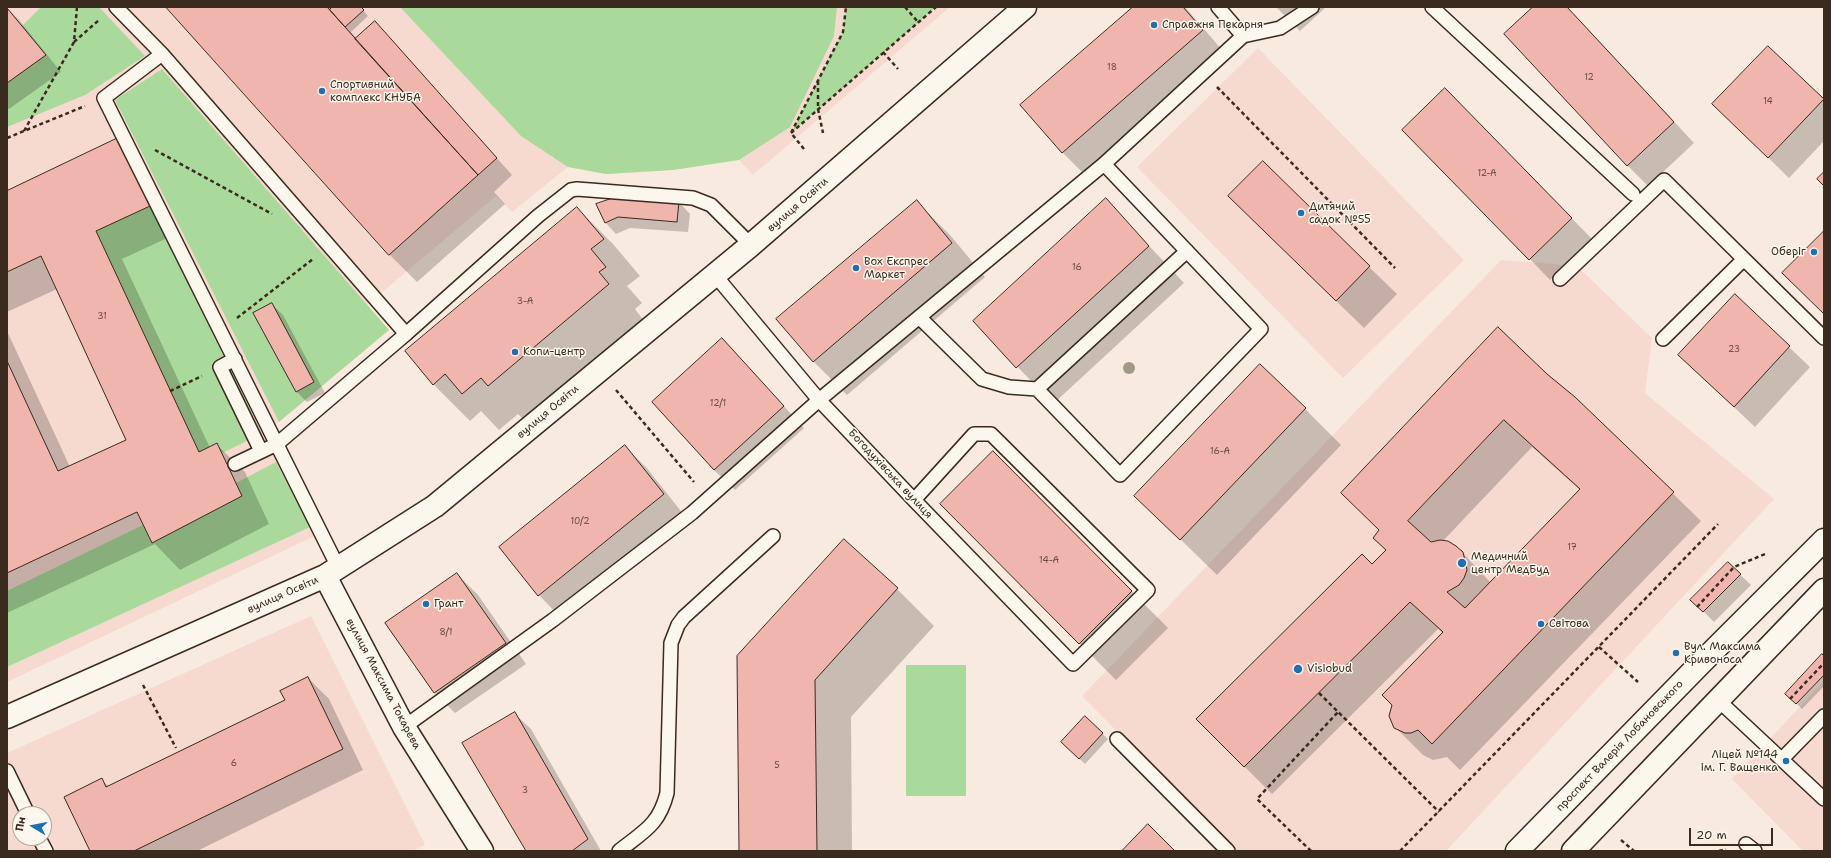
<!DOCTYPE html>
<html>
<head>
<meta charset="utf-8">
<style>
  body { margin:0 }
  #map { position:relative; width:1831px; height:858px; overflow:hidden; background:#f9eadf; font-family:"Shantell Sans",sans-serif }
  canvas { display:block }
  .frame { position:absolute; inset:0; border:8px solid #3b2a1e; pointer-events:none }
  .north { position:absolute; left:12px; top:806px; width:40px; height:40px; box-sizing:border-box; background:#fbf7ec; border:1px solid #aea59a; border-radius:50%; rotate:280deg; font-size:11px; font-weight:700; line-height:16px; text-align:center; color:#3b2a1e }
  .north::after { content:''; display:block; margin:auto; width:14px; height:18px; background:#1f6fb2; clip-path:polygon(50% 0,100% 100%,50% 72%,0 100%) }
  .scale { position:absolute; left:1689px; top:828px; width:84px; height:18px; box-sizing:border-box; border:2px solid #3b2a1e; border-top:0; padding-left:5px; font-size:12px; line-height:14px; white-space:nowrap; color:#3b2a1e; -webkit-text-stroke:3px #fbf7ec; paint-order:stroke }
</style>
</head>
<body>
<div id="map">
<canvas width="1831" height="858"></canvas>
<div class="frame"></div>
<div class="north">Пн</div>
<div class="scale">20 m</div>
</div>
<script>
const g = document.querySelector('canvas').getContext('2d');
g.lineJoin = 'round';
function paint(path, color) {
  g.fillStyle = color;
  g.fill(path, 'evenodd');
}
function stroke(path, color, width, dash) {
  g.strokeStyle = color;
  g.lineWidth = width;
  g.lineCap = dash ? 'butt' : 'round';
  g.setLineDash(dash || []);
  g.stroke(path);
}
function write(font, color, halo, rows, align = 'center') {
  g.font = font + ' "Shantell Sans",sans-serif';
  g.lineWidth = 3;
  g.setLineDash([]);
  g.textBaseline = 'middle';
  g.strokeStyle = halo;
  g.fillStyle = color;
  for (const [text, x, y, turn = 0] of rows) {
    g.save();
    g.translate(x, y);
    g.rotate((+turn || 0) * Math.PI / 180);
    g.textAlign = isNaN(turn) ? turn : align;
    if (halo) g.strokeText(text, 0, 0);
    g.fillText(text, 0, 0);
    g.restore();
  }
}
paint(new Path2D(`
  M7,7H950L753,175L739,160L673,170L606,174L568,167L512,212L496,196L367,305L389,330L270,429L321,533L7,682Z
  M1258,48L1464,260L1343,378L1137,167Z
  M1501,260L1577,266L1652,338L1645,393L1774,499L1446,851H1235L1082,696Z
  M311,616L425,845L412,851H7V753ZM20,814H44V838H20Z
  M1824,681V851H1803L1732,779Z`), '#f6dad0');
paint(new Path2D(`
  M41,7H99L145,56L85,95L7,127V83L45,55L21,27Z
  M400,7H837L834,36L790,127L739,160L673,170L606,174L568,167L521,136Z
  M846,7H936L791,133L843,32Z
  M162,69L389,330L279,422L115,100Z
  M150,206L262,434L222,453L199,452L96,231Z
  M276,462L310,527L7,667V591L143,525L152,543L242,496L236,483Z
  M906,665H966V796H906Z`), '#aada9b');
paint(new Path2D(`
  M168,7H360L368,16L351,32L357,39L375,22L512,175L494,192L505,204L417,282L390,255Z
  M1135,7H1185L1223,51L1083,173L1062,152Z
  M1276,7H1326L1300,31Z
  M1534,7H1567L1694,143L1648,186L1627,165Z
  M7,8L19,20L61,72L9,109L7,107Z
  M1768,47L1824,101V141L1789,178L1734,124Z
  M1445,89L1592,239L1550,280L1530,259Z
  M118,140L176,234L122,259L210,448L217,445L245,472L269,524L180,570L155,544L7,613V331L70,467L127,440L57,289L7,312V192Z
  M1106,200L1184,283L1053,404L974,321Z
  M916,201L950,235L985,277L847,395L813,361Z
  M679,202L690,214L688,232L630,228L616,234L605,222L597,204Z
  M577,208L613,244L640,276L627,286L642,303L635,309L644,321L525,421L518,414L499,430L481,411L470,421L433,384Z
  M1257,224L1369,267L1397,294L1364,328Z
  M1735,296L1810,367L1755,427L1679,355Z
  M272,304L283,315L325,393L307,402L296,391Z
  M722,339L804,428L735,490L714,470Z
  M1547,375L1575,398L1701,521L1460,770L1447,757L1433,760L1423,755L1395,727L1443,633L1438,629L1272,794L1197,719L1372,566L1387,550L1374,538ZM1532,447L1580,490L1491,583L1456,546L1442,542Z
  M1305,409L1341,445L1217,575L1136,496Z
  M625,447L646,467L684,515L559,616L539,595Z
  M993,452L1168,628L1116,680L941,504Z
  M844,540L897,589L934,626L851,717L852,851H740Z
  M1728,563L1751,585L1714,622L1692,600Z
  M457,574L478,595L526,664L455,713L435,693L387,623Z
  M1824,657V686L1802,709L1787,694Z
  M308,678L329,699L363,770L197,851H91L101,779L109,787L286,700Z
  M514,713L531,729L601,851H527Z
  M1085,718L1108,739L1085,764L1062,742Z`), '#0003');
const building = new Path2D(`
  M166,7H327L478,175L389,255Z
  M332,7H361L364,10L345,27L330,10Z
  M1133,7H1183L1203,30L1062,153L1020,105Z
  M1533,7H1567L1674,122L1627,166L1504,34Z
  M7,8L46,55L7,83Z
  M375,21L497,158L478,175L355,39Z
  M1768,46L1824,99L1768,158L1712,104Z
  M1445,88L1572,218L1529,260L1402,130Z
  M118,138L150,206L96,231L199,452L217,443L242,496L152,543L137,512L7,573V361L58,471L126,440L41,256L7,272V191Z
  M1263,161L1370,266L1336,301L1228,196Z
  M1824,172V186L1817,179Z
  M616,197L679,201L677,222L618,217L605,223L596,204Z
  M1106,198L1149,246L1016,368L973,321Z
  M917,200L952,243L813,362L776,319Z
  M577,207L604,239L591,249L606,267L599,272L609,284L488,386L481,378L462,394L445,374L433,385L405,351Z
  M1824,231V314L1782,273Z
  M1735,294L1790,346L1734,407L1678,355Z
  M272,303L314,382L296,392L253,313Z
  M1498,327L1547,374L1575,397L1674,492L1432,744L1418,730L1411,733H1405L1394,728L1389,716L1392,705L1382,695L1443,632L1410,602L1244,767L1196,719L1362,554L1372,564L1386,550L1373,538L1379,530L1341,493ZM1504,420L1580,489L1465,608L1447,592L1459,585L1464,578L1467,570L1463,552L1456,546L1448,541L1440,540L1431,542L1408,521Z
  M722,338L784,406L714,470L652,402Z
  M1260,364L1306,408L1180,540L1134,496Z
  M625,445L664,494L538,596L499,547Z
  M993,451L1132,591L1079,644L940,504Z
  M844,539L898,588L815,680L817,851H739L737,656Z
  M1728,562L1741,574L1703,612L1690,600Z
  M457,573L506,643L434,693L385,623Z
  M1822,654L1824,656V675L1796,704L1785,694Z
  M308,677L343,749L134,851H90L64,797L102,778L106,787L285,700L280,691Z
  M515,712L588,839L572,851H526L462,743Z
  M1085,716L1103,733L1079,759L1061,742Z
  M1148,824L1175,851H1122Z`);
paint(building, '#f0b5ac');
stroke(building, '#3b2a1e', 1);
const service = new Path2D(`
  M116,7L162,54
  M1218,7L1243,36
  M1432,7L1633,194
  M715,275L819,400L914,500L1073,664L1148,590L991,434H974L914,500
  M1560,279L1664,180L1824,338
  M919,317L982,379L1009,387L1037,389L1120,475L1261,329L1104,164
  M1663,339L1744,259
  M235,359L220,367L261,451
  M1037,389L1187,251
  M235,464L277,444L406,334L538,216L571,190L577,189L693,198L711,205L751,245
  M338,567L104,98L162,54L406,334
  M1718,700L1824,799
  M404,727L553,620L692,513L819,400L1104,164L1243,36L1280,28L1312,7
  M1117,739L1228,851
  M1782,759L1824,716
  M7,771L28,814
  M39,838L46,851
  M1746,844L1755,851
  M619,851C644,831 659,825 667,793L671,643L678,625L684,617L773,536`);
const minor = new Path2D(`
  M325,576L404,727L482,851
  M7,717L325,576L435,506L751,245L1025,7`);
const primary = new Path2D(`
  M1517,851L1700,664L1824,540
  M1573,851L1824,590`);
stroke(service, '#3b2a1e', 16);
stroke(minor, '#3b2a1e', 25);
stroke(primary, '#3b2a1e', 25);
stroke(new Path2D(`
  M905,7L918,22
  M74,42L99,20
  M883,52L898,69
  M818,81V109L823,133
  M1217,87L1395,268
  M24,131L74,42L77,7
  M791,133L936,7
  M7,138L85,106
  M804,149L791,133L843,32L846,7
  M155,150L272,214
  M237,318L313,259
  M616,390L694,482
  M170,391L202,376
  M1697,607L1734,567L1765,554
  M1599,647L1638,682
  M143,685L176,748
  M1319,693L1439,812
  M1790,699L1824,663
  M1621,840L1634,851
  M1311,851L1257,799L1338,712
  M1400,851L1718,524
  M1719,851L1726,849`), '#3b2a1e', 2.5, [4, 3]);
stroke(service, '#fbf7ec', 13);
stroke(minor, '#fbf7ec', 22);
stroke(primary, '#fbf7ec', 22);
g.fillStyle = '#a09986';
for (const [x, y] of [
  [1129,368]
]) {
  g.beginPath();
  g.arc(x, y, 6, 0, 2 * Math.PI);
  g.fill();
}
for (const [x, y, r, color] of [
  [1154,25,4,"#1f6fb2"],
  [322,91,4,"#1f6fb2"],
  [1301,213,4,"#1f6fb2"],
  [1814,252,4,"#1f6fb2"],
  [856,268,4,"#1f6fb2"],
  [515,352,4,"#1f6fb2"],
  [1462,563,5,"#1f6fb2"],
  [426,604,4,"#1f6fb2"],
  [1541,624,4,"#1f6fb2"],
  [1676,653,4,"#1f6fb2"],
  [1298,669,5,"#1f6fb2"],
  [1786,761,4,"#1f6fb2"]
]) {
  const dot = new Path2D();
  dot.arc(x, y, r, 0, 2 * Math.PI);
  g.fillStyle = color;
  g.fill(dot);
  stroke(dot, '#fbf7ec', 1.5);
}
write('9px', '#684d42', null, [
  ["18",1112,68],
  ["12",1589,78],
  ["14",1768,102],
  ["12-А",1487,174],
  ["16",1077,268],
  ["3-А",525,302],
  ["31",102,317],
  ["23",1734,350],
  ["12/1",718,404],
  ["16-А",1220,452],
  ["10/2",580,522],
  ["17",1572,548],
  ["14-А",1049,561],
  ["8/1",446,633],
  ["6",234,764],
  ["5",777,766],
  ["3",525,791]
]);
write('11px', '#3b2a1e', '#fbf7ec', [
  ["Справжня Пекарня",1162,25],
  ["Спортивний",330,85],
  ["комплекс КНУБА",330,98],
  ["Дитячий",1309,207],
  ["садок №55",1309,220],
  ["Оберіг",1806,252,"right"],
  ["Box Експрес",864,262],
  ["Маркет",864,275],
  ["Копи-центр",523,352],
  ["Медичний",1471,557],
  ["центр МедБуд",1471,570],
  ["Грант",434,604],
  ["Світова",1549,624],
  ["Вул. Максима",1684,647],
  ["Кривоноса",1684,660],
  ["Visiobud",1307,669],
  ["Ліцей №144",1778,755,"right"],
  ["ім. Г. Ващенка",1778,768,"right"]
], 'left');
write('11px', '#3b2a1e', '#fbf7ec', [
  ["вулиця Освіти",798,205,-41],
  ["вулиця Освіти",548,412,-40],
  ["Богодухівська вулиця",890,474,47],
  ["вулиця Освіти",283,595,-24],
  ["вулиця Максима Токарева",383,684,62],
  ["проспект Валерія Лобановського",1620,746,-46]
]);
</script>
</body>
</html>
